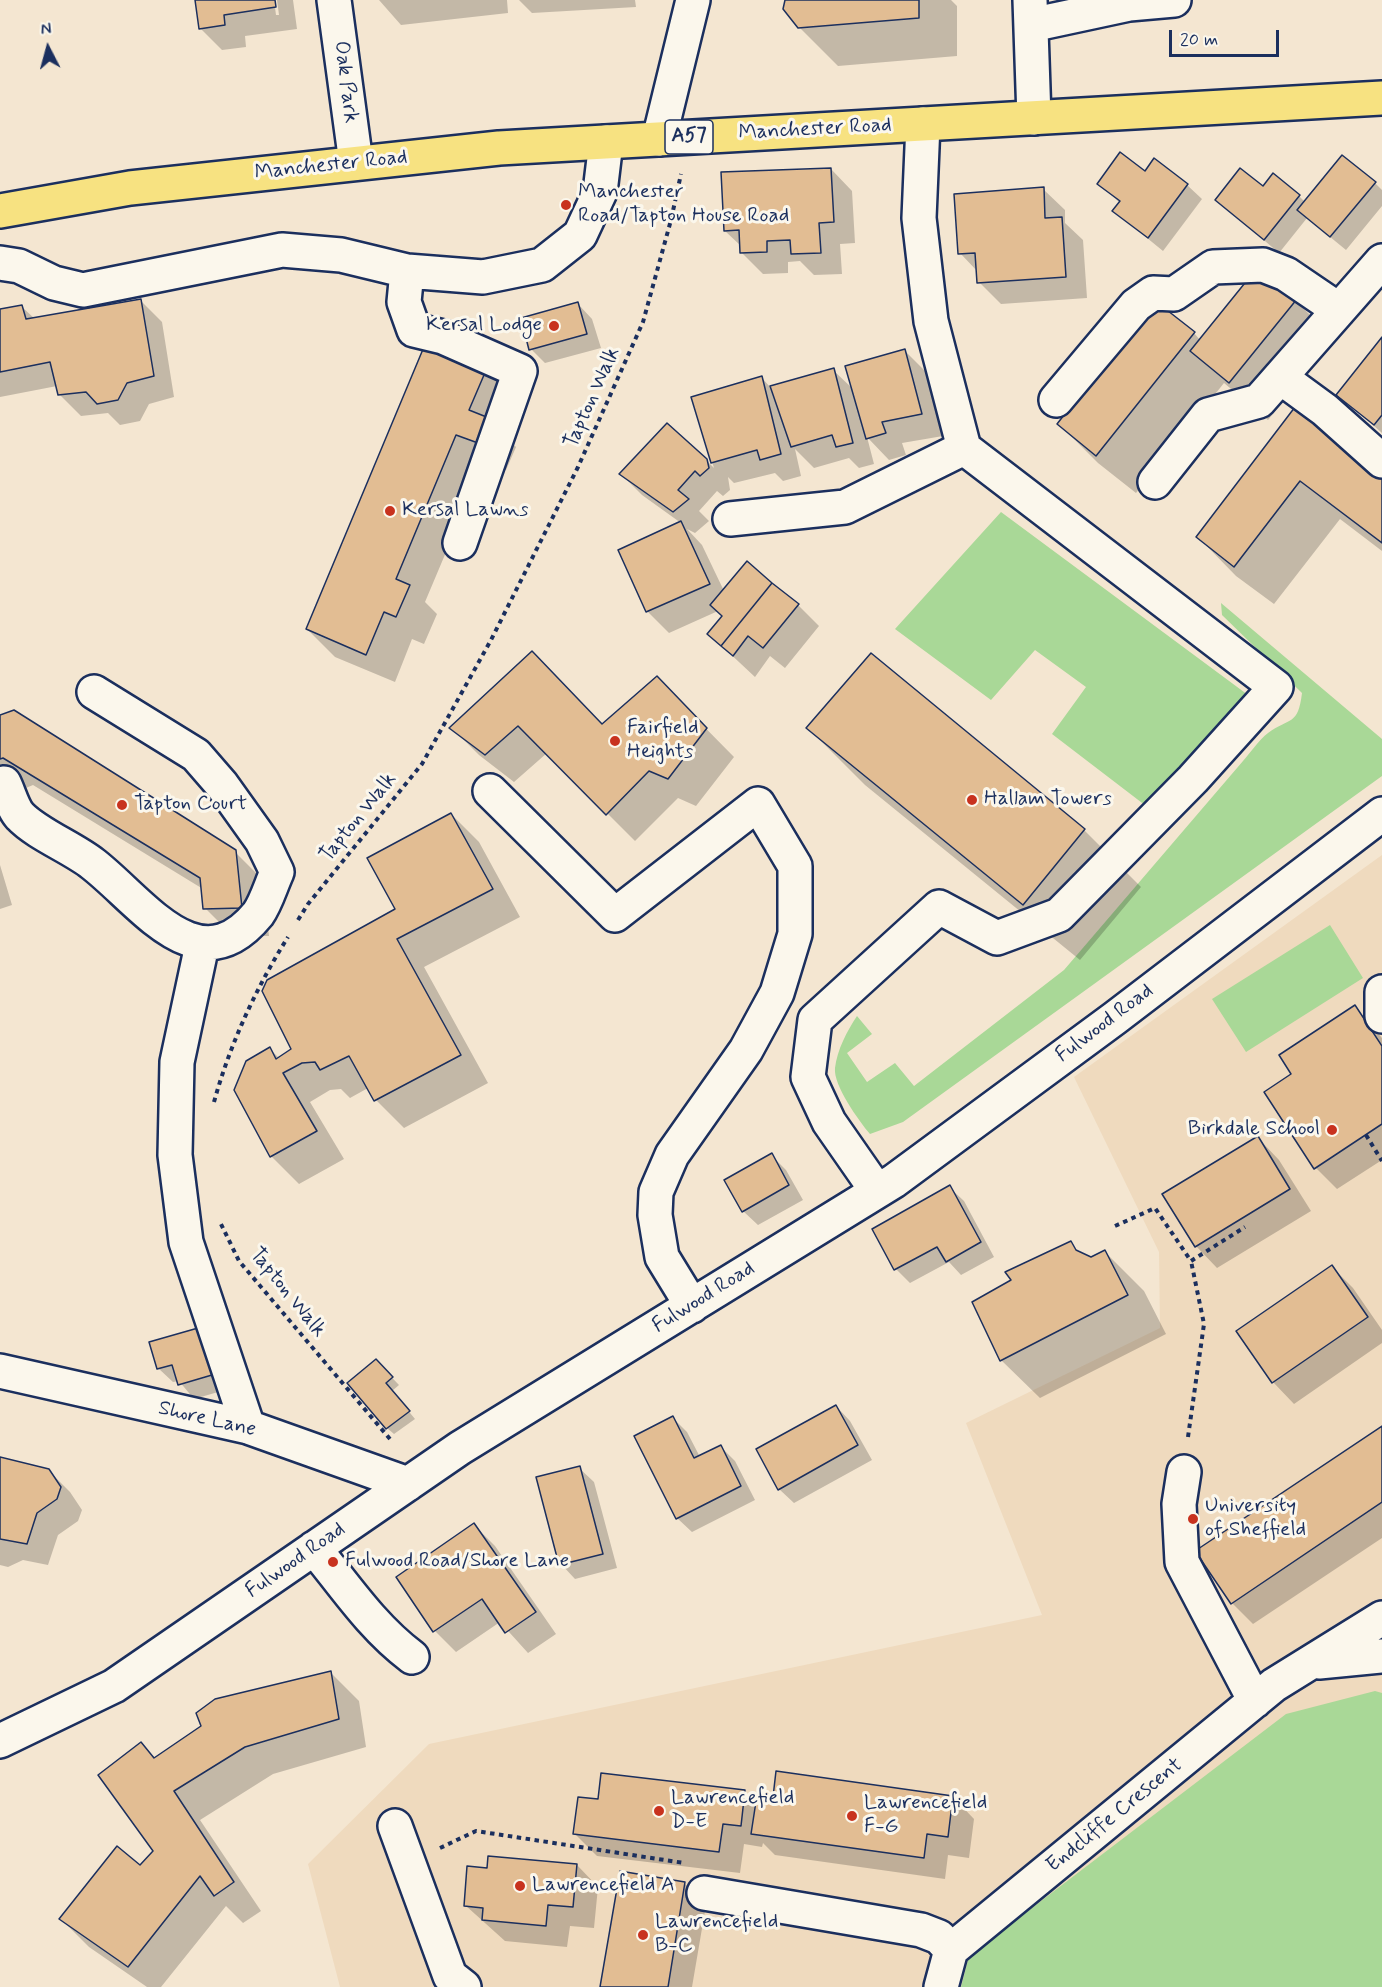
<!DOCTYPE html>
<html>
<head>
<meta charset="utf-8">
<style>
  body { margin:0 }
  #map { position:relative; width:1382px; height:1987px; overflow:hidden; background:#f4e6d1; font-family:Mynerve,sans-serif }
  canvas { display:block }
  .north { position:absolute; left:18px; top:18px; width:60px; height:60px; -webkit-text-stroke:4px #fbf7ec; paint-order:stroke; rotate:354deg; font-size:16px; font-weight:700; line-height:24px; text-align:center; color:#1b2f5e }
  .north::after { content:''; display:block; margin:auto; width:21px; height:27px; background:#1b2f5e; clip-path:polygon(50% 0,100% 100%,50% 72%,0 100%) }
  .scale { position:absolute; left:1169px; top:30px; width:110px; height:27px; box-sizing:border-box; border:3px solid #1b2f5e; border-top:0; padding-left:8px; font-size:18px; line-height:21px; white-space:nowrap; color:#1b2f5e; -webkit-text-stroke:4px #fbf7ec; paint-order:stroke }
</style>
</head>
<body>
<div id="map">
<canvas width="1382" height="1987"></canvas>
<div class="north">N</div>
<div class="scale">20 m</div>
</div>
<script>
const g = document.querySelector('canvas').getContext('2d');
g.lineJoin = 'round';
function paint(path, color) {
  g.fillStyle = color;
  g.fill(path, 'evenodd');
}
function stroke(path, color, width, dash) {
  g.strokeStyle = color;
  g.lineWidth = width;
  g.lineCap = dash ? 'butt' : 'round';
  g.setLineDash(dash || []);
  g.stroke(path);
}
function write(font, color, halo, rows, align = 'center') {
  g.font = font + ' Mynerve,sans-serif';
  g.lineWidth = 6;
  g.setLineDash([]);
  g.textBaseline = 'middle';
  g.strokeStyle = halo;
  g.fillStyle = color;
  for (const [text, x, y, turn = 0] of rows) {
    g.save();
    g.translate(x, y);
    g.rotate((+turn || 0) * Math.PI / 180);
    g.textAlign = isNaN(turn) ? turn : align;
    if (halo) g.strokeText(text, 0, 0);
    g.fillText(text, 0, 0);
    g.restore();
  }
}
paint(new Path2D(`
  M1382,855V1987H340L308,1864L429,1744L1042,1615L966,1423L1160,1328L1159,1252L1074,1077Z`), '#efdabe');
paint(new Path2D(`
  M1001,512L1248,695L1150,809L1052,734L1086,687L1035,650L991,700L895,629Z
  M1221,603L1382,739V776L903,1122L870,1134C859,1121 833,1085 835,1068C837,1050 847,1031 857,1016L872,1034L847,1053L867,1082L895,1063L914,1086L1064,970L1243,761C1251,752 1259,740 1268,733C1290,717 1298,726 1302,693L1222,615Z
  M1330,925L1363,978L1246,1052L1212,999Z
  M1375,1691L1382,1693V1987H961L969,1956L1286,1714Z`), '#a9d897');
paint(new Path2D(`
  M196,0H274L276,15H279L277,0H293L297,29L245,36L246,47L222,50L200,28Z
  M379,0H507L508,13L401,25Z
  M519,0H635L636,7L532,13Z
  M786,0H951L957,6V56L838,66L799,27Z
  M831,169L852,191L855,243L840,244L842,274L814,275L800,261L788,262V273L763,274L741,252V246L725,231Z
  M1145,173L1187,185L1202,199L1163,251L1114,211L1120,203L1099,184Z
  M1375,183L1382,190V206L1346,250L1307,218L1279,253L1217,200L1263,188L1299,196L1305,202Z
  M1043,189L1065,210V223L1083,240L1087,298L1001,304L979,282L978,272L960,253Z
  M140,300L162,322L174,397L149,404L140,421L120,425L108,413L81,416L60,395L57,386L0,397V311L22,307L35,319Z
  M1296,301L1334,339L1268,420L1224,383L1136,493L1098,463L1059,424L1194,333L1200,340Z
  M578,304L592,319L601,348L545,363L531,349Z
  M1382,339V433L1338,394Z
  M904,350L926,372L943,436L902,443L906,455L889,460L867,437L874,464L859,468L849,458L814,468L795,449L801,476L783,481L775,473L734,483L728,477L730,490L723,496L717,491L699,511L709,521L695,533L687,529L702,545L724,591L798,605L819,626L785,668L770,656L755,677L709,634L724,617L718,611L669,633L648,612L620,550L681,523L642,495L621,474L706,460L714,468L692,398L762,378L771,388L833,370L854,390Z
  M486,369L514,397L500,431L516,447L506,470L484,462L425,602L437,614L424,644L412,639L395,682L335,657L307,629Z
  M1296,409L1382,475V551L1340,519L1274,604L1236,576L1198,537Z
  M532,653L602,726L657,679L734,757L696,806L678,798L635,841L547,753L514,782L479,755L452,728Z
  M0,716L235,852L263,880L269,936H233L205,908L203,889L33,785L0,799Z
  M808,728L1084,830L1141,887L1080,960L865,785Z
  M451,814L479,842L520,917L424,967L488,1083L404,1128L376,1100L368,1088L350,1098L341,1089L330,1090L310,1102L344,1159L299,1184L271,1156L270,1049L279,1058L293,1050L397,910Z
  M0,865L12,905L0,909Z
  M1355,1007L1382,1038V1160L1337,1189L1316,1168L1294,1075Z
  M1258,1138L1279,1160L1311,1211L1217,1268L1196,1246Z
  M771,1155L786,1170L803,1200L758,1225L743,1211Z
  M949,1187L964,1201L994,1257L961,1275L949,1262L910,1283L896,1269Z
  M1070,1243L1082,1255L1091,1259L1105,1252L1144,1291L1166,1334L1040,1398L1001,1360L1013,1280Z
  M1332,1267L1353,1288L1382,1330V1343L1294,1404L1273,1382Z
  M198,1330L225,1390L194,1399L179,1381L173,1382L158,1368Z
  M376,1361L399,1385L392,1391L415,1419L394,1434L387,1428Z
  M836,1406L850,1421L872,1460L794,1503L779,1489Z
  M673,1418L687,1432L700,1457L721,1447L735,1461L755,1500L692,1532L677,1518Z
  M1382,1428V1538L1253,1624L1232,1603Z
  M0,1459L48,1470L70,1492L82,1510L78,1521L58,1535L48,1565L23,1560L8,1567L0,1565Z
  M579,1468L594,1482L617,1568L575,1579L561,1564Z
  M474,1525L495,1546L556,1634L528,1653L500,1622L456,1652L435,1631L398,1578Z
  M331,1673L359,1701L366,1747L273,1774L200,1820L261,1911L243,1923L226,1906L161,1987H147L89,1947L61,1919L140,1868L154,1851L141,1744L156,1759Z
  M745,1792L757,1804L774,1799L953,1797L974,1819L969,1858L948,1855L945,1879L775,1855L763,1843L762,1847L744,1844L740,1873L597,1856L575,1834L599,1801Z
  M577,1865L598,1887L594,1928L570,1926L567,1947L505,1941L465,1905L488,1870Z
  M621,1873L685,1884L706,1905L692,1987H601Z`), '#0003');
const building = new Path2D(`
  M195,0H275L276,7L224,15L225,25L199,29Z
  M785,0H919V18L798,28L783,9Z
  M1120,152L1145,171L1154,158L1188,184L1148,238L1112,211L1120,201L1097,184Z
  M1342,155L1376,182L1330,237L1297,210Z
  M831,168L834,222L819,223L821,253L791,254L790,240L767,241V252L740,253L739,230L724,231L721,172Z
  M1240,168L1263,186L1273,173L1300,195L1264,240L1215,200Z
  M1044,187L1045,218L1062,217L1066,277L977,283L975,253L958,254L954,194Z
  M1257,268L1297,299L1229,383L1190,351Z
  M141,299L154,376L127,383L118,400L97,404L86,392L58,395L50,362L0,372V309L22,305L26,319Z
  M1154,300L1195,332L1096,456L1057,424Z
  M578,302L587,334L529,350L521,318Z
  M1382,337V415L1374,425L1336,395Z
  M426,342L487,368L469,410L489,418L478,443L456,435L396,579L410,585L396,617L384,612L366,655L306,629Z
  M905,349L922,414L882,422L886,433L866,439L845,366Z
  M834,368L853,443L836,447L832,435L791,447L770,386Z
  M762,376L781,454L760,460L757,450L711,463L691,397Z
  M1295,407L1382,474V543L1300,481L1234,567L1196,537Z
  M667,423L707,459L709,468L700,476L695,471L678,490L689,499L673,512L619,474Z
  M681,521L710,584L646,612L618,550Z
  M747,561L772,583L721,646L707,634L722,616L710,605Z
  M772,583L799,604L763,648L748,636L733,656L721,646Z
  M532,651L602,724L657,676L707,728L668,779L649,771L606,815L518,726L485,755L449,728Z
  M871,653L1085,829L1023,905L806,728Z
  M14,710L236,850L242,908L203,909L200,878L3,758L0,759V715Z
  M451,813L493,889L397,939L461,1055L374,1101L349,1056L320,1070L315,1062L302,1063L283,1073L317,1131L270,1157L234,1090L246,1061L270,1047L276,1059L291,1049L262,991L267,980L395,909L367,858Z
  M1355,1005L1382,1046V1124L1314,1169L1264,1092L1291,1074L1279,1055Z
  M1258,1136L1290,1189L1195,1247L1162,1194Z
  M772,1153L789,1185L742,1212L724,1180Z
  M950,1185L981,1242L946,1262L937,1247L894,1270L872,1229Z
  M1071,1241L1076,1250L1091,1257L1105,1250L1128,1295L1000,1361L972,1302L1011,1280L1005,1272Z
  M1332,1265L1368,1317L1272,1383L1236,1331Z
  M198,1328L212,1375L178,1385L172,1365L157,1369L149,1342Z
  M376,1359L393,1377L386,1383L410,1411L386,1429L347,1383Z
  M836,1405L858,1445L778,1490L756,1449Z
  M673,1416L694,1458L721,1445L741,1486L676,1519L634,1436Z
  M1382,1426V1502L1231,1604L1195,1551Z
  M0,1457L49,1469L61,1487L57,1499L37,1513L27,1544L0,1539Z
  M580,1466L603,1554L559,1565L536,1477Z
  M474,1523L536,1612L505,1633L482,1599L433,1632L396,1577Z
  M331,1671L339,1719L245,1747L174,1791L234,1882L214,1896L200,1876L128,1967L59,1919L117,1846L140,1865L153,1851L98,1775L141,1742L154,1758L201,1726L196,1713L215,1699Z
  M776,1771L953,1796L948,1837L927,1834L924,1858L751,1834L757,1795L773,1797Z
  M601,1773L745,1790L741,1826L723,1824L719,1852L573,1834L578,1797L598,1799Z
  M488,1856L577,1864L573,1907L548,1905L546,1926L482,1920L483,1908L464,1906L467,1866L487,1868Z
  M620,1871L685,1882L668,1987H600Z`);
paint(building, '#e2bd93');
stroke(building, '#1b2f5e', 1.5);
const minor = new Path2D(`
  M334,0L356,163
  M1030,0L1034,118
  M1031,25L1129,4L1174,0
  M659,139L693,0
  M0,263L19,266L54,283L83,290L282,250L341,255L407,271L483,277L542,265L580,235L600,192L606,142
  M407,271L404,302L414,330L443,337L520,371L460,543
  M1280,377L1325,410L1382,461
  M1056,400L1136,305L1153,293L1174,294L1213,267L1263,265L1286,274L1339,310
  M1155,482L1208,415L1259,401L1382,261
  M730,519L845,507L964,448
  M4,783C9,793 13,809 20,816C37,834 73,848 93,864C142,902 198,987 258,914C266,903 271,885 277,872L262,841L222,785L196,755L94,692
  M490,791L615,915L758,804L795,866V934L777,993L746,1050L672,1155L656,1192L655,1215L662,1257L692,1306
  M202,945L177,1062L175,1155L186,1242L248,1427
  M1382,992V1016
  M877,1191L829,1122L808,1077L815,1020L939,907L997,938L1059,915L1193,779L1276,687L964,448L931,321L919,218L923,124
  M0,1371L248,1427L408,1484
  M1184,1472L1179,1504L1182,1562L1255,1701
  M314,1548C345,1586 372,1627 412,1657
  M1319,1662L1382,1656
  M0,1741L114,1686L460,1448L894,1181L1115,1018L1382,814
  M395,1826L450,1976L464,1987
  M704,1893L921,1930L939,1937L951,1950
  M941,1987L951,1950L1274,1685L1382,1618`);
const major = new Path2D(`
  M0,211L130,188L499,148L1382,98`);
stroke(minor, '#1b2f5e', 38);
stroke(major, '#1b2f5e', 38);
stroke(new Path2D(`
  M298,920L308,904L422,764L491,640L578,467L643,322L671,220L681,174
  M214,1102C230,1044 256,988 288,937
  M1366,1135L1382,1161
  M221,1224L239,1261L390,1439
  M1115,1226L1155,1208L1191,1261L1245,1227
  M1188,1437L1204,1324L1191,1261
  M440,1848L476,1831L684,1863`), '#1b2f5e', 4, [4.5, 4.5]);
stroke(minor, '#fbf7ec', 33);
stroke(major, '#f7e281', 33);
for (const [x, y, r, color] of [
  [566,205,6,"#c8321e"],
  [554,326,6,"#c8321e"],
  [390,511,6,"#c8321e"],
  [615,741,6,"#c8321e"],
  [972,800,6,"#c8321e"],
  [122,805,6,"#c8321e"],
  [1332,1130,6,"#c8321e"],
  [1193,1519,6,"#c8321e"],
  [333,1562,6,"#c8321e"],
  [659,1811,6,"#c8321e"],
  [852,1816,6,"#c8321e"],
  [520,1886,6,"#c8321e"],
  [643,1935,6,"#c8321e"]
]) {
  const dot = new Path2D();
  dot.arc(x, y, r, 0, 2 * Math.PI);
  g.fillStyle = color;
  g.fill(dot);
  stroke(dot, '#fbf7ec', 2);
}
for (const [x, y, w] of [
  [689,137,48]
]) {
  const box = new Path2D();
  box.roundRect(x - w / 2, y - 17, w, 34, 4.5);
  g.fillStyle = '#fbf7ec';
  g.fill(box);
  stroke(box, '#1b2f5e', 1.5);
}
write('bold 20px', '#1b2f5e', null, [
  ["A57",689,137]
]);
write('21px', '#1b2f5e', '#fbf7ec', [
  ["Oak Park",345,82,83],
  ["Manchester Road",815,130,-3],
  ["Manchester Road",331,166,-6],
  ["Tapton Walk",593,398,-66],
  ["Tapton Walk",359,818,-51],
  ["Fulwood Road",1105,1024,-37],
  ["Tapton Walk",287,1293,51],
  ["Fulwood Road",704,1298,-32],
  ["Shore Lane",207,1420,13],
  ["Fulwood Road",296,1561,-35],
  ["Endcliffe Crescent",1115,1816,-39]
]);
write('21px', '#1b2f5e', '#fbf7ec', [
  ["Manchester",578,193],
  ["Road/Tapton House Road",578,217],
  ["Kersal Lodge",542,326,"right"],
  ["Kersal Lawns",402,511],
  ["Fairfield",627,729],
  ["Heights",627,753],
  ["Hallam Towers",984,800],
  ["Tapton Court",134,805],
  ["Birkdale School",1320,1130,"right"],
  ["University",1205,1507],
  ["of Sheffield",1205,1531],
  ["Fulwood Road/Shore Lane",345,1562],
  ["Lawrencefield",671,1799],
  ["D-E",671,1823],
  ["Lawrencefield",864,1804],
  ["F-G",864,1828],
  ["Lawrencefield A",532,1886],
  ["Lawrencefield",655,1923],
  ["B-C",655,1947]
], 'left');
</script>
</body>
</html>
